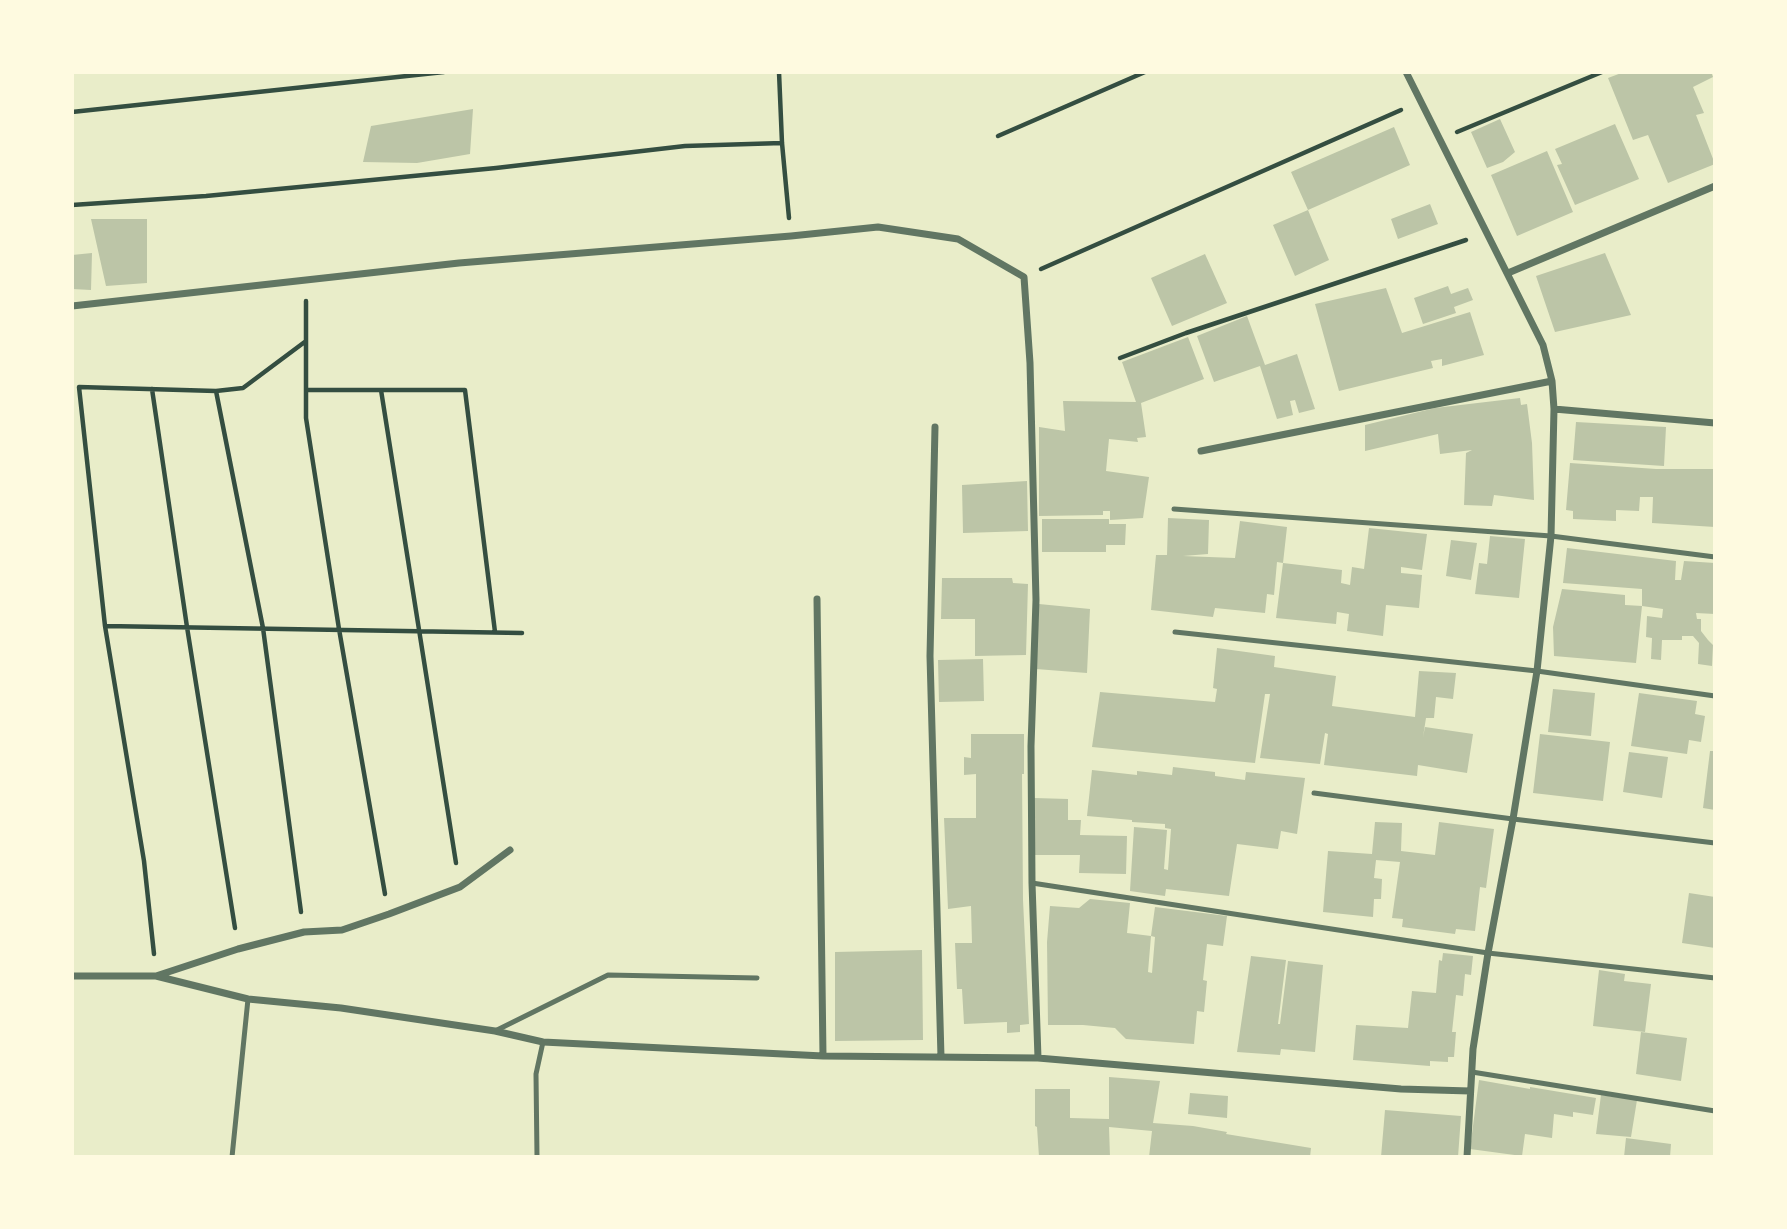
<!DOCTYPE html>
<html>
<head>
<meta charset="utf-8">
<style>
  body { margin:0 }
  #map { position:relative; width:1787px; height:1229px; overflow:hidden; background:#e9edc9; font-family:Cabin,sans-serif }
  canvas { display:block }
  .frame { position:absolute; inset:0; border:74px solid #fefae0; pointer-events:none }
</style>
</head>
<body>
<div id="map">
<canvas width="1787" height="1229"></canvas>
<div class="frame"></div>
</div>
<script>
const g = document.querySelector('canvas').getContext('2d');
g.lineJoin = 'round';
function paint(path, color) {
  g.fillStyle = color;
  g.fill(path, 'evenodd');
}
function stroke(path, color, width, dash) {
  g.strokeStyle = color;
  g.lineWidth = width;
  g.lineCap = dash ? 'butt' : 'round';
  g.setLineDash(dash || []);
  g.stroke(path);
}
paint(new Path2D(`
  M1624,72H1711L1713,77L1693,87L1704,113L1696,115L1715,164L1668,183L1648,135L1633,140L1608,78Z
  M473,109L470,154L417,163L363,162L371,126Z
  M1500,119L1515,152L1503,162L1487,168L1471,132Z
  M1615,124L1639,179L1575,205L1557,165L1562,164L1555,149Z
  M1394,127L1410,165L1308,210L1291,172Z
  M1547,151L1573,212L1517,236L1491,175Z
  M1430,204L1438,224L1398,239L1391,219Z
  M1308,210L1329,260L1295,276L1273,225Z
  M91,219H147V283L106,286Z
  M92,253L91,290L72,289V255Z
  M1605,253L1631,315L1555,332L1536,276Z
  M1205,254L1227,303L1172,326L1151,278Z
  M1448,286L1451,294L1468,288L1473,300L1454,307L1456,313L1423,324L1414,298Z
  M1386,288L1402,333L1470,312L1484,355L1442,366V359L1431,361L1433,368L1339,391L1315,304Z
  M1247,316L1265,365L1297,354L1315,409L1299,413L1295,400L1290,401L1293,415L1277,419L1260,366L1214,382L1197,336Z
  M1188,337L1204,379L1141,403L1146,437L1137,438L1138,442L1109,439L1106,471L1149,477L1143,518L1110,520V511H1103V515L1039,516V427L1065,431L1063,401L1136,402L1122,362Z
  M1520,398L1521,405L1527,404L1532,443L1534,500L1494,495L1492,506L1464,505L1466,453L1472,450L1440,454L1438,434L1365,451V425L1435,408Z
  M1576,422L1666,427L1664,466L1573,460Z
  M1570,463L1656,469H1715L1713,500H1715V527L1652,523L1653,497H1640L1639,511L1616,510V521L1573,519V511L1566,510Z
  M1027,481L1028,531L963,533L962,485Z
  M1168,518L1209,520L1208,554L1183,556L1235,558L1240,521L1287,527L1283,563L1277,562L1274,595L1267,594L1265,613L1215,608L1213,617L1151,610L1156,555H1167Z
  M1042,519H1109V524H1126L1125,545H1106V552H1042Z
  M1369,528L1427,534L1422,570L1401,567V573L1422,575L1419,608L1386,605L1383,636L1347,631L1349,614L1337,612L1336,624L1276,618L1283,563L1342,570L1341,583L1350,585L1352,567L1364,569Z
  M1490,536L1525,539L1519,598L1475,594L1479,563L1487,564Z
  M1451,540L1477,543L1471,580L1446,576Z
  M1567,548L1676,561L1675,580H1681L1684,561L1715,563V614L1696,613L1697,619H1701V631L1708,640L1713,645L1712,666L1698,664L1699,643L1693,636H1682V640H1662L1661,660L1651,659L1652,638L1646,637L1647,616L1662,618L1663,609L1642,606V589L1563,583Z
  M942,578H1012L1013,583L1028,584L1026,655L975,656V619H941Z
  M1562,589L1625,595V605L1642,606L1636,663L1554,656L1553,627Z
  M1039,604L1090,609L1087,673L1036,669Z
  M1217,648L1275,656L1274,667L1336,676L1332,706L1415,717L1419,671L1456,673L1453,699L1436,697L1434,718H1426L1423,737L1425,727L1473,734L1467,773L1418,765L1417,776L1324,765L1328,734L1325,733L1320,764L1260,758L1270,694H1265L1255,763L1092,747L1100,692L1215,702L1217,689L1213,688Z
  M983,659L984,701L939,702L938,660Z
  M1553,689L1595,693L1591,736L1548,732Z
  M1639,693L1697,701L1695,714L1705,716L1701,742L1689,740L1687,754L1631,746Z
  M971,734H1024V774H1022L1023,900L1029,1024L1020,1025V1032L1007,1033V1022L964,1024L962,989H957L955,943H972L971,906L948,909L944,818H976V774L964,775V757L971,758Z
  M1540,734L1610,742L1603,801L1533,793Z
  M1710,751H1715V810L1703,808Z
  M1629,752L1668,757L1662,798L1623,792Z
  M1173,767L1215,772V776L1245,780L1246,772L1305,778L1297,834L1281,831L1278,849L1237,844L1229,896L1166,889L1165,896L1130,891L1134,827L1167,830L1164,869L1168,870L1171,829L1165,828V824L1132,822V820L1087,816L1092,770L1137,775V771L1172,775Z
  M1034,798L1068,799V820H1081L1080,835L1127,836L1126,874L1079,873L1080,855H1034Z
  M1375,822L1402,823L1401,851L1435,855L1439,822L1494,829L1486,888L1480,887L1475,931L1456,929L1455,934L1402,927L1403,919L1392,918L1400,862L1376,860L1374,878L1382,879L1381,899H1374L1373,917L1323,912L1328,851L1372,854Z
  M1689,893L1715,897V948L1682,943Z
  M1090,899L1130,903L1127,933L1151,936L1148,972L1152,973L1155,937L1151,936L1155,907L1227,916L1223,946L1207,944L1203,980L1207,981L1204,1012L1197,1011L1194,1044L1126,1039L1115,1028L1083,1025H1048L1047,942L1050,906L1079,908Z
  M922,950L923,1040L835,1041V952Z
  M1443,953L1473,956L1471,975L1465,974L1463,996L1456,995L1452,1032H1456L1454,1057H1448V1062L1430,1061V1066L1353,1060L1356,1025L1408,1028L1412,991L1436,993L1439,960L1442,961Z
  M1251,956L1286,960L1278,1024H1280L1288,961L1323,965L1315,1052L1281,1049L1280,1055L1237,1052Z
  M1599,970L1625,974L1624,981L1651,984L1645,1032L1593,1026Z
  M1641,1032L1687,1038L1681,1081L1636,1074Z
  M1109,1077L1160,1081L1153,1123L1193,1126L1227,1132L1226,1134L1311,1148L1310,1157H1149L1152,1131L1109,1127L1110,1157H1039L1037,1127L1035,1126V1089H1070V1118L1109,1119Z
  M1479,1080L1530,1089V1087L1596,1098L1593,1115L1573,1112V1117L1554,1114L1552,1138L1525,1134L1522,1156L1470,1149Z
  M1190,1093L1228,1096L1227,1118L1188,1114Z
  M1601,1095L1637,1100L1631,1137L1596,1134Z
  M1385,1110L1461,1116L1458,1157H1381Z
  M1626,1138L1671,1144L1670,1157H1624Z`), '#bcc5a7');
stroke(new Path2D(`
  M779,72L782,143L789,218
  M72,112L444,72
  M1457,132L1602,72
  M998,136L1145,72
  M72,205L206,196L496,168L685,146L782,143
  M1041,269L1401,110
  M306,301V418L339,629L385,894
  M1120,358L1186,333L1466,240
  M152,389L187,627L235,928
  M306,390H465L495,632
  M381,390L456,863
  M216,391L263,628L301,912
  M105,626L522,633
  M154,954L144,861L105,626L79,387L216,391L243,388L306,341`), '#344e41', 4.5);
stroke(new Path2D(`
  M1174,509L1551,536L1715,557
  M1175,632L1537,671L1715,696
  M1314,793L1513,819L1715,843
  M1032,883L1488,953L1715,978
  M495,1031L608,975L757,978
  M1472,1072L1715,1111
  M232,1157L248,999
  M537,1157L536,1074L543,1042`), '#617663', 5);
stroke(new Path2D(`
  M1406,72L1543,345L1552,381L1554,409L1551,536L1537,671L1513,819L1488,953L1473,1049L1467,1157
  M1508,273L1715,186
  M72,306L459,263L791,236L878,227L958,239L1024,277L1030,363L1036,600L1031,746L1032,883L1038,1058
  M1554,409L1715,423
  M935,427L930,656L941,1057
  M1201,451L1552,381
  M817,599L823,1056
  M72,976H156L248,999L341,1008L495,1031L543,1042L823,1056L1038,1058L1401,1089L1470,1091
  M156,976L238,949L304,932L342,930L389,914L460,887L510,850`), '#617663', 7);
</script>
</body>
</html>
